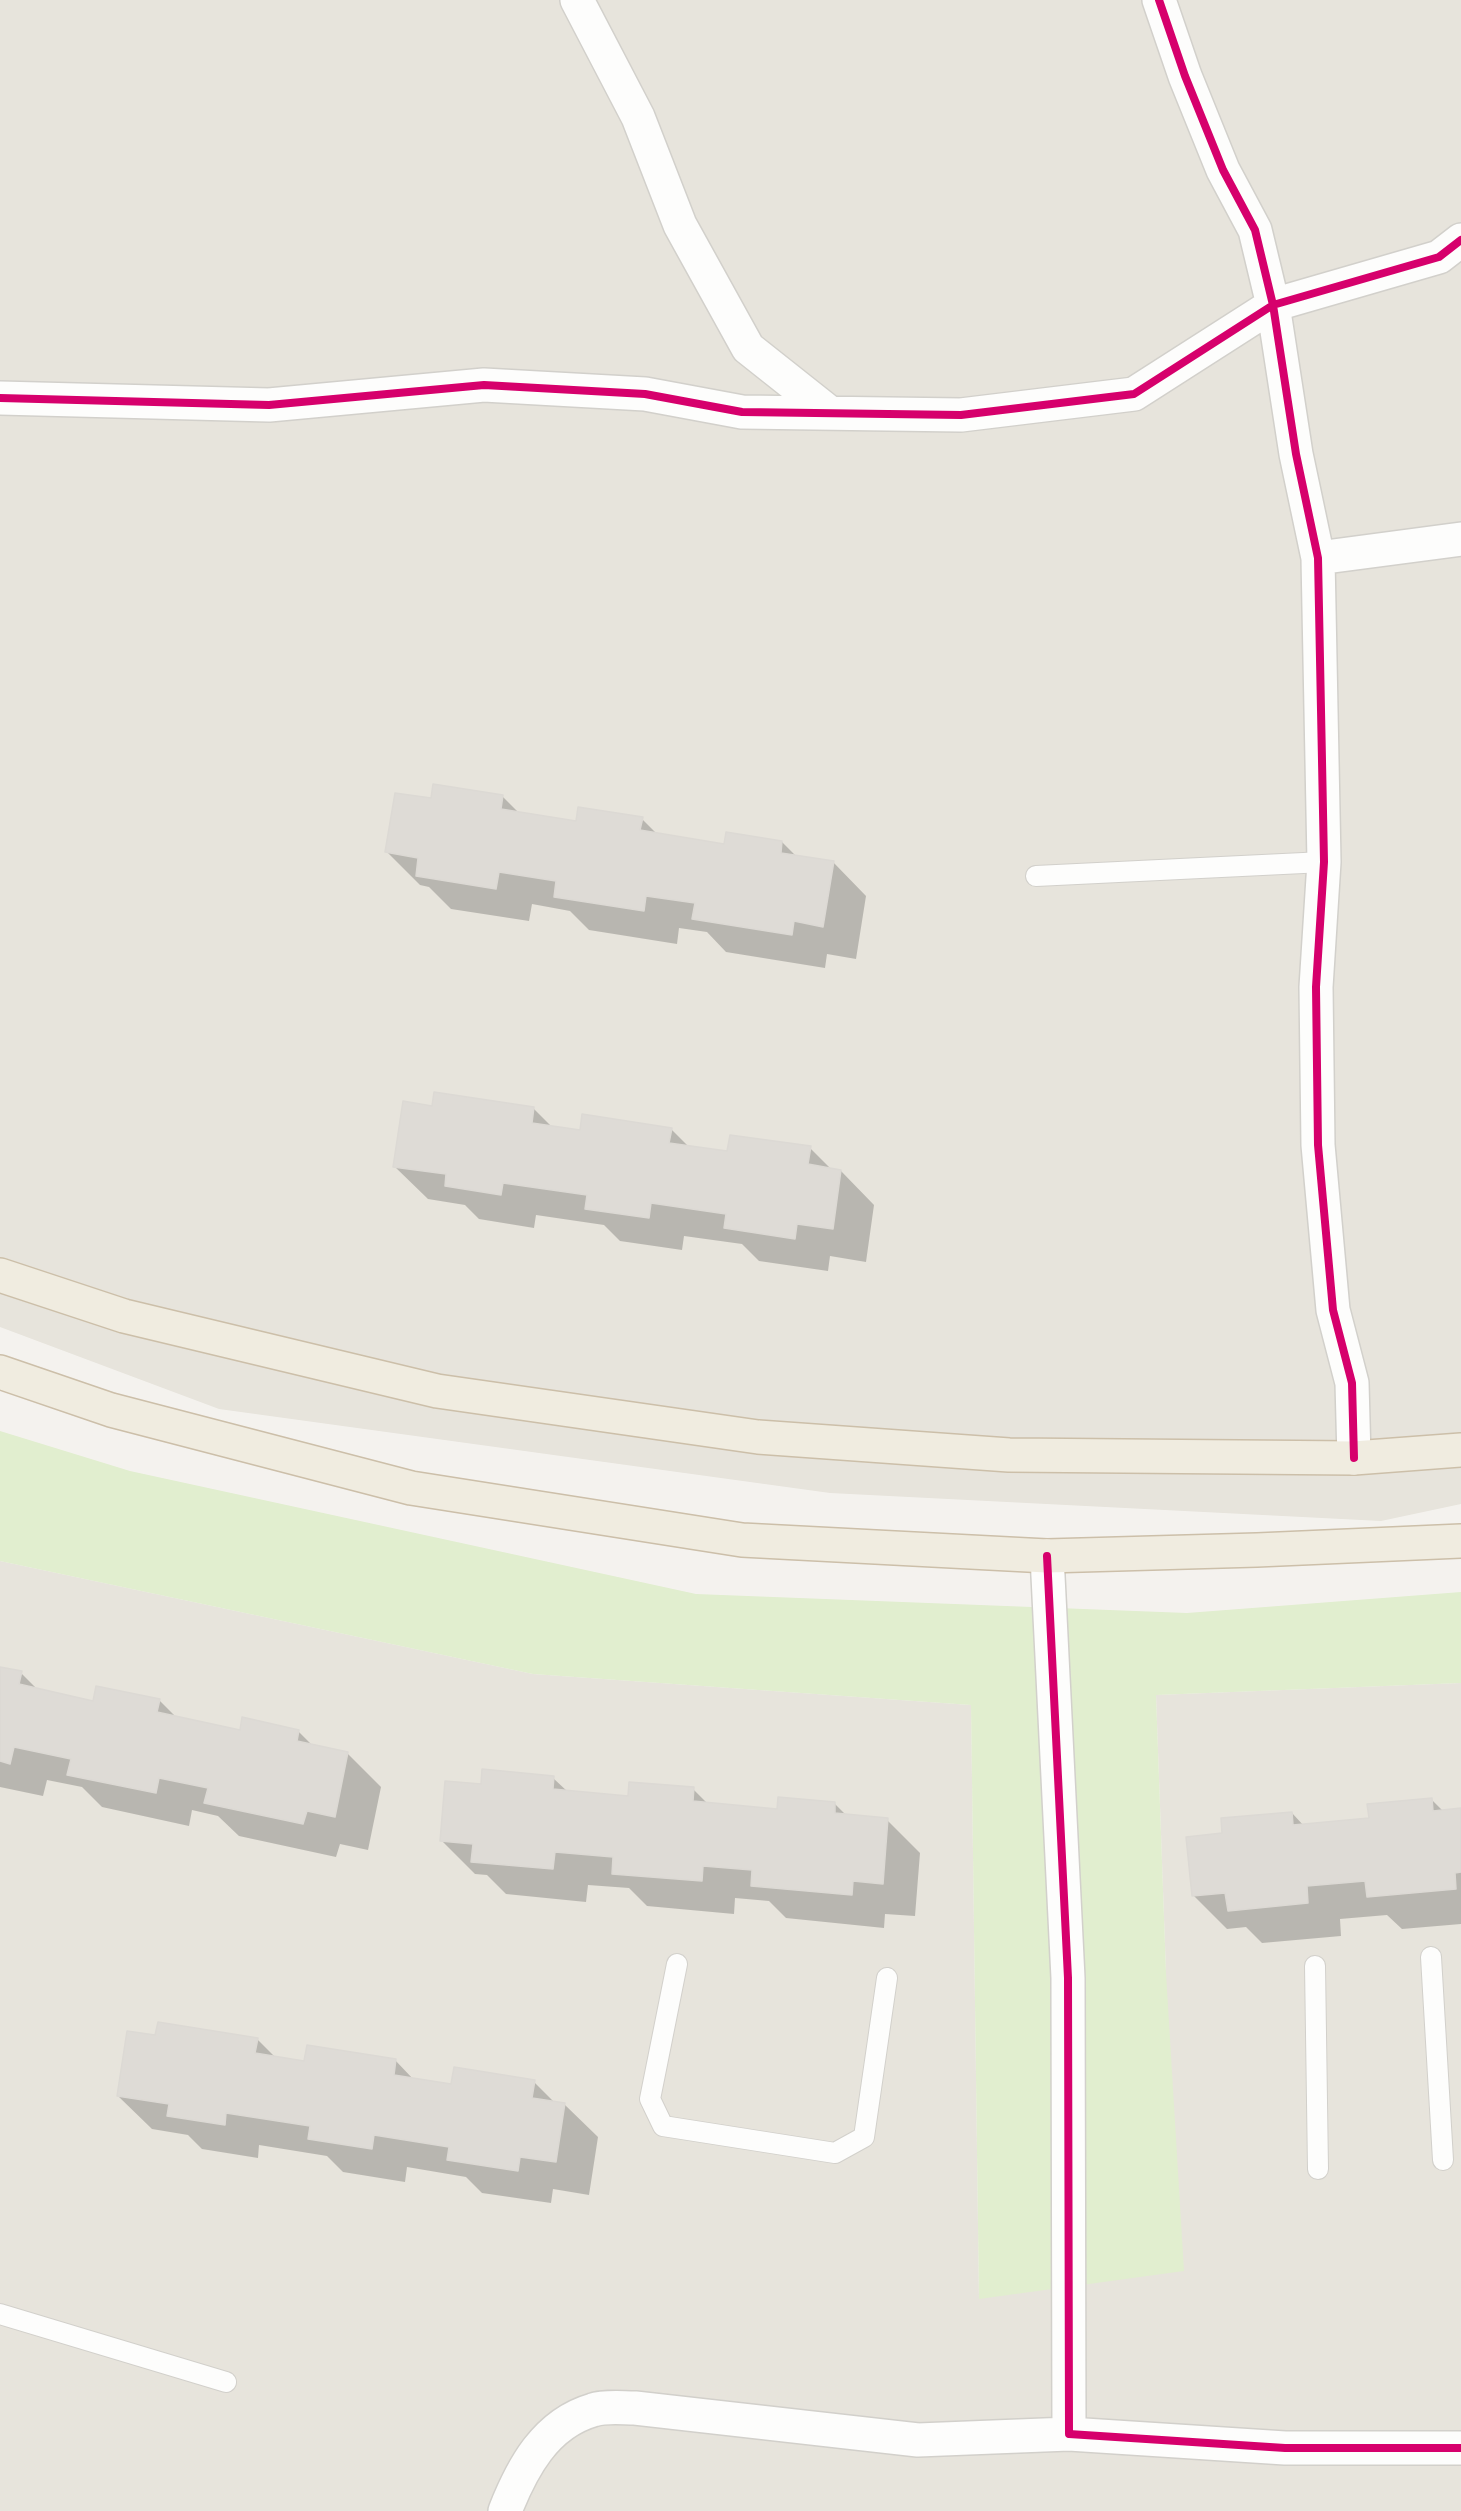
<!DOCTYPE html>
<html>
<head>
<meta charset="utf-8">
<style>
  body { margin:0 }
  canvas { display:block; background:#f4f2ee }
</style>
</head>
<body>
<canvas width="1461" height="2511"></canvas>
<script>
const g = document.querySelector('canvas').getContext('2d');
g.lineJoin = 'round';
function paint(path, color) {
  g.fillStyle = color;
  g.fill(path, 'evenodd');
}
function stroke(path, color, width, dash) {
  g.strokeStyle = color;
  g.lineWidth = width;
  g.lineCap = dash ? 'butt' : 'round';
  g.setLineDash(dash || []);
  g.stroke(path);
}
paint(new Path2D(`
  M0,0H1461V1504L1381,1521L830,1493L219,1409L0,1327Z
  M0,1561L533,1674L971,1705L979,2299L1166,1973L1156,1695L1461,1683V2511H0Z`), '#e7e4dc');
paint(new Path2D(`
  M0,1431L130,1471L696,1594L1187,1613L1461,1592V1683L1156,1695L1166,1973L1184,2271L979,2299L971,1705L533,1674L0,1561Z`), '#e1eecf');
paint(new Path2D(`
  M503,797L519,813L577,823L642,819L658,835L725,846L782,842L796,856L833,862L866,896L856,959L827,954L825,968L726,952L707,932L679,928L677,944L589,930L570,911L532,904L529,921L451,909L429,887L420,885L387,852L432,800Z
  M433,1108H533L552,1127L582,1132L671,1129L690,1148L729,1153L810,1148L832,1170L841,1171L874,1205L866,1262L830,1256L828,1271L759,1261L742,1244L684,1236L682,1250L620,1241L604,1225L536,1215L534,1228L479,1219L465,1205L428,1199L394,1166Z
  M0,1668L21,1673L38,1690L94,1702L159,1700L177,1718L241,1731H298L313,1746L348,1754L381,1787L368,1850L340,1844L336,1857L239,1836L218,1816L192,1810L189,1826L102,1807L82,1787L47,1780L43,1796L0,1787Z
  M553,1778L568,1792L630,1798L693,1789L708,1804L778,1810L834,1803L847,1816L887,1820L920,1853L915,1916L885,1914L884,1928L786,1918L769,1901L735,1898L734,1914L647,1906L629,1888L588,1885L586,1902L506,1894L487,1875L475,1874L441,1840L482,1786Z
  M1431,1799L1443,1811L1461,1809V1924L1402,1929L1387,1915L1340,1919L1341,1936L1262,1943L1246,1927L1227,1929L1194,1896L1224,1834L1292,1813L1304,1826L1370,1819Z
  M157,2037L257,2039L276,2058L306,2062L395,2060L414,2080L452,2086L534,2082L555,2103L564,2104L598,2137L589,2195L553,2189L551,2203L482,2193L466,2177L407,2167L405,2182L343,2172L327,2156L259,2145L258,2158L202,2149L188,2135L152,2129L118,2096Z`), '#0003');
const building = new Path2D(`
  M433,784L503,795L501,809L576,821L578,807L643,817L640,830L724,844L726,832L782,841L781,853L834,861L823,927L794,921L792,935L692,919L695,903L646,896L644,911L554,897L556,881L499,872L496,889L416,876L418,858L385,852L395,793L431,798Z
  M434,1092L534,1107L532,1123L580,1130L582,1114L672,1128L669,1143L727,1151L730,1135L811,1146L808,1164L841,1170L833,1229L797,1224L795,1239L724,1228L726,1214L651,1203L649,1218L585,1209L587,1195L503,1183L501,1195L445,1186L446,1174L393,1167L403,1101L432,1106Z
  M0,1667L22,1671L19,1684L93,1701L96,1686L160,1699L157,1712L240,1730L242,1717L299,1730L297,1741L348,1752L335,1817L307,1811L303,1824L204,1803L208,1788L159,1778L156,1793L67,1775L71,1759L14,1747L10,1764L0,1761Z
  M482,1769L554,1776L553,1789L628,1796L629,1782L694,1787L693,1801L777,1809L778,1797L835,1802V1813L888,1818L883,1884L853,1881L852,1895L751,1886L752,1870L703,1866L702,1881L612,1874L613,1857L555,1852L553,1869L471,1862L473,1844L440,1841L445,1781L481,1784Z
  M1432,1798L1433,1811L1461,1808V1872L1455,1873L1456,1889L1367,1897L1365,1881L1307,1886L1308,1903L1228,1911L1225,1893L1192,1896L1186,1837L1222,1833L1221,1818L1292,1812L1293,1825L1369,1818L1367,1804Z
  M158,2022L258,2038L255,2053L304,2061L307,2045L396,2059L394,2075L451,2084L454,2067L535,2080L532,2098L565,2103L556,2162L520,2157L518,2171L447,2160L449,2147L374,2135L372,2149L308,2139L310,2126L226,2113L225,2125L167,2116L169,2104L117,2096L127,2031L155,2035Z`);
paint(building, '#dedbd6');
stroke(building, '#dcd9d4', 1.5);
const service = new Path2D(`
  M1036,876L1324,862
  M1431,1957L1443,2160
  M677,1964L650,2099L663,2126L835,2153L864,2137L887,1978
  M1315,1966L1318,2169
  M0,2314L226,2382`);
const minor = new Path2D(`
  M577,0L638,117L680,225L748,348L830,413
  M1159,0L1185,76L1223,170L1255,230L1273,305L1296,454L1318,558L1324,862L1316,987L1318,1145L1333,1310L1352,1383L1354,1458
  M0,398L269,405L484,385L645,394L742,412L961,415L1134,394L1273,305L1439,257L1461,240
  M1318,558L1461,539
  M1047,1556L1068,1978L1069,2434L1285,2448H1461
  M505,2511C522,2468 545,2424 593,2410C605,2406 622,2408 635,2408L918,2440L1069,2434`);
const trunk = new Path2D(`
  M0,1275L124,1316L437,1391L758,1437L1009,1455L1354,1458L1461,1450
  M0,1372L111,1410L411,1488L742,1540L1047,1556L1257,1550L1461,1541`);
stroke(service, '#d2d0cb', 22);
stroke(minor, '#d2d0cb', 36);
stroke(trunk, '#ccbfa9', 36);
stroke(service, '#fdfdfc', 20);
stroke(minor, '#fdfdfc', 33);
stroke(trunk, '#f0ece0', 33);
stroke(new Path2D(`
  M1159,0L1185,76L1223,170L1255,230L1273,305L1296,454L1318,558L1324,862L1316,987L1318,1145L1333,1310L1352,1383L1354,1458
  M0,398L269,405L484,385L645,394L742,412L961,415L1134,394L1273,305L1439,257L1461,240
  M1047,1556L1068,1978L1069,2434L1285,2448H1461`), '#d6006c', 8);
</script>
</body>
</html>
